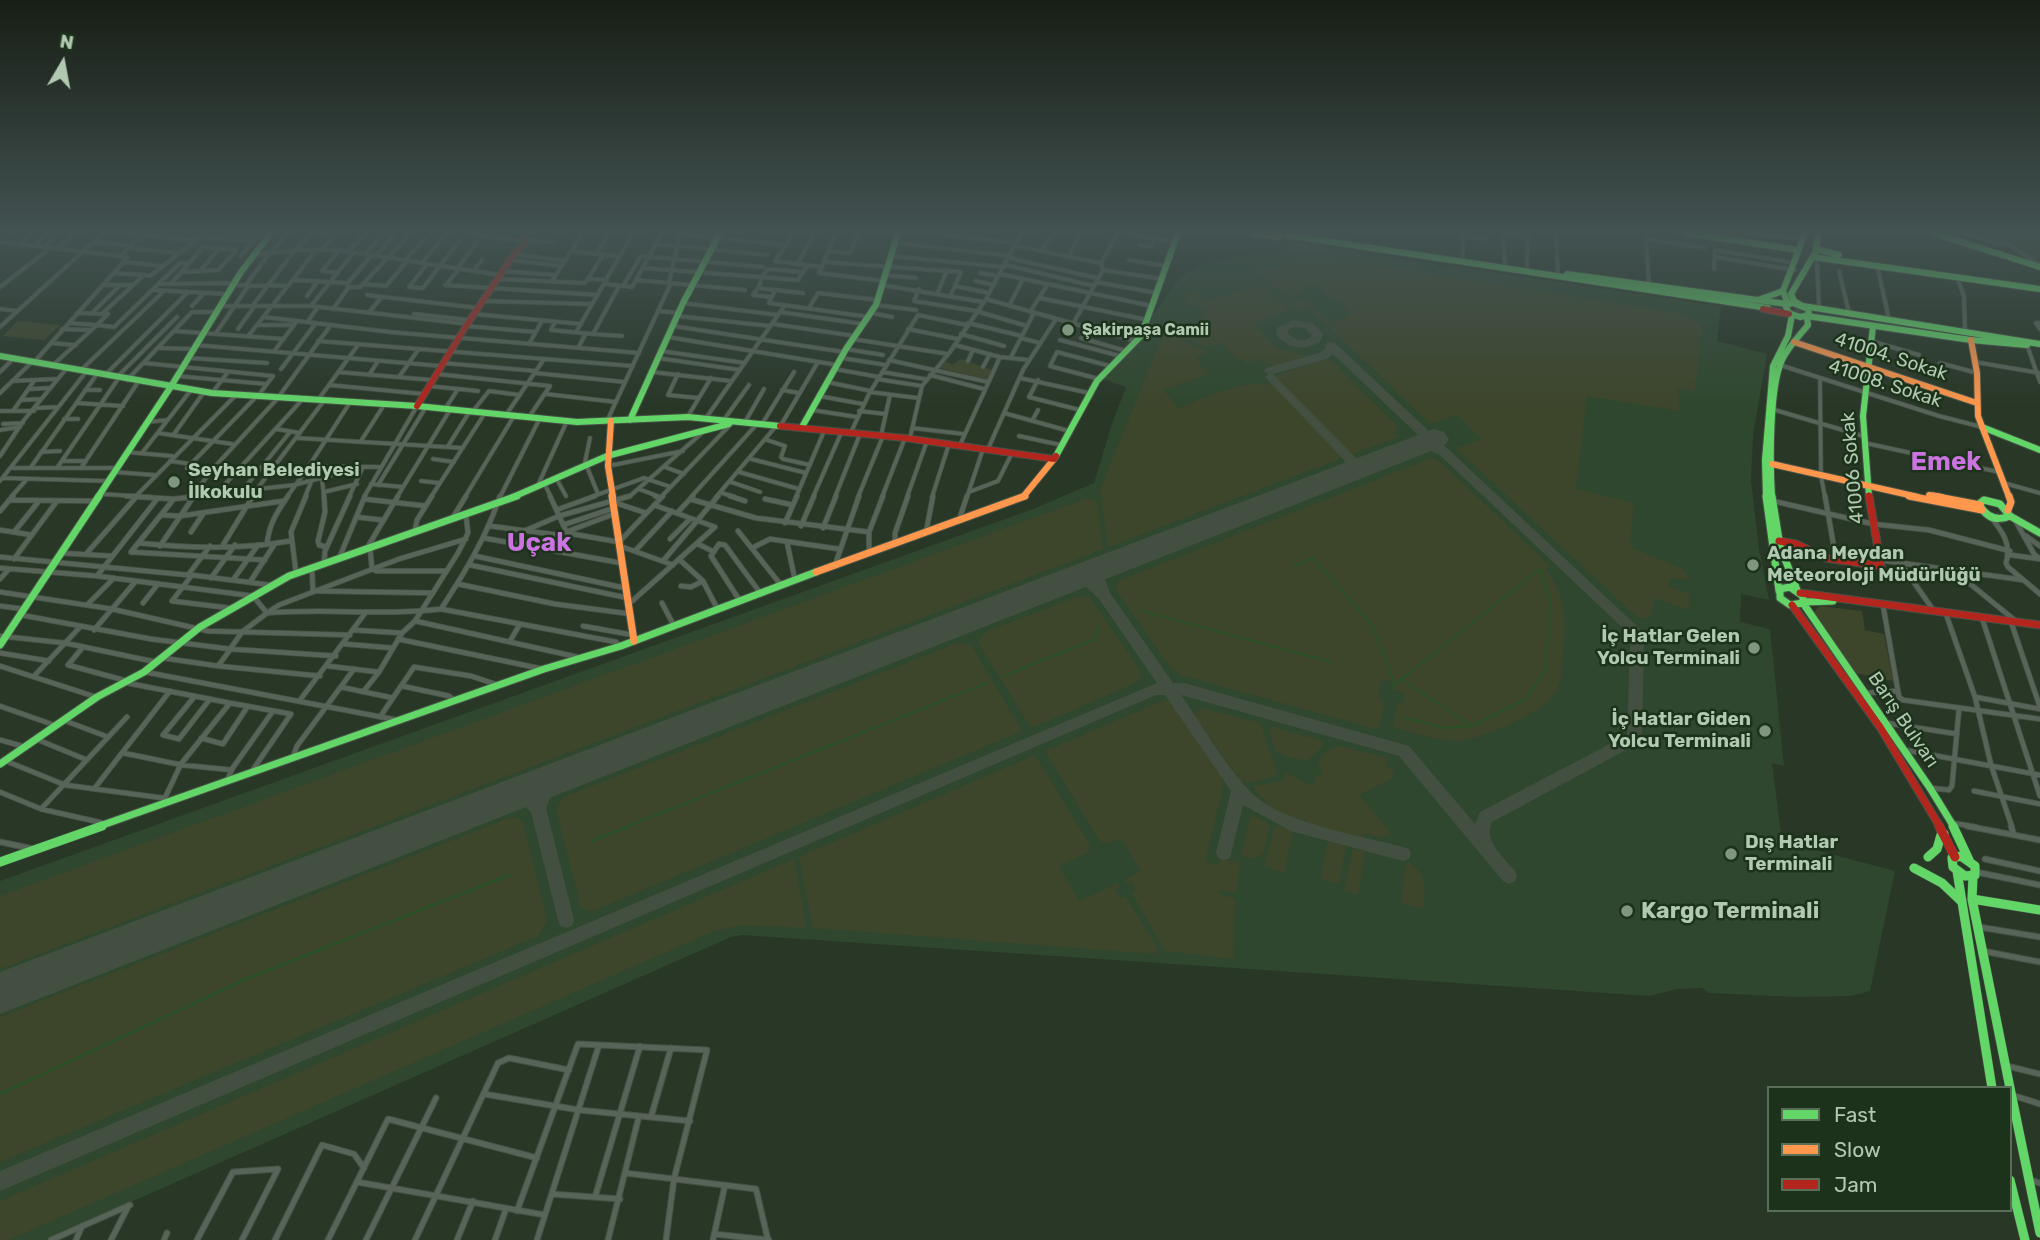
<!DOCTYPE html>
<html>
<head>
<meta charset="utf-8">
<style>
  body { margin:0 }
  #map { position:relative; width:2040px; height:1240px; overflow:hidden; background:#293727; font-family:Rubik,sans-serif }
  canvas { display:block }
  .legend { position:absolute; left:1767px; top:1086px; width:245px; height:126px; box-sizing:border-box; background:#1c321b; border:2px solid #586e57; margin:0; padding:9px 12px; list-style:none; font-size:21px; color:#b1c9b1 }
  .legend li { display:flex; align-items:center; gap:14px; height:35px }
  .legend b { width:35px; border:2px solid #586e57 }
  .north { position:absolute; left:28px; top:28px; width:70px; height:70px; -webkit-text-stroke:5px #1c321b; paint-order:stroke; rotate:10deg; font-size:19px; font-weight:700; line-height:28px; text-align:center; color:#b1c9b1 }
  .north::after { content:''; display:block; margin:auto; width:24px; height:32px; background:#b1c9b1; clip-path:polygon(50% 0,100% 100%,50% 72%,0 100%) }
</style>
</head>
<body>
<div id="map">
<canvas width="2040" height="1240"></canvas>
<ul class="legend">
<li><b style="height:9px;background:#63d668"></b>Fast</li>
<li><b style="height:9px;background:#ff974d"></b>Slow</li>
<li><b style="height:9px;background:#b3261e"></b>Jam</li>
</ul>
<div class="north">N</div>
</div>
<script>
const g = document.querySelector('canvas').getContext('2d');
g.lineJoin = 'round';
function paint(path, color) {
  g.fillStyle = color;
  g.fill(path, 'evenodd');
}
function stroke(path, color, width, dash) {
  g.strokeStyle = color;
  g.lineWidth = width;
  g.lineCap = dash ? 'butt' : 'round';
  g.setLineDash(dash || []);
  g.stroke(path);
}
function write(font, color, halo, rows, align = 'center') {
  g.font = font + ' Rubik,sans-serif';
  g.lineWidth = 5;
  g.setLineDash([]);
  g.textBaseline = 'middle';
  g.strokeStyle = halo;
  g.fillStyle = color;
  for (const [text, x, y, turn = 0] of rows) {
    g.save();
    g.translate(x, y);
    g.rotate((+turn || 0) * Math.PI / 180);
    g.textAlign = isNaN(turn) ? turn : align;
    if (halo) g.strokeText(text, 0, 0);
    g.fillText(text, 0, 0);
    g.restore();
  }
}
paint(new Path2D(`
  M1291,242L1434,264L1441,268L1451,266L1721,306L1717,341L1767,354L1753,435L1751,480L1759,549L1769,600L1741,594L1740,622L1770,629L1784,766L1772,763L1782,841L1895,871L1870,991L1851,996L1797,997L1709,993L1702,988L1677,989L1650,996L742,935L731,937L45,1240H0V881L1033,509L1094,483L1113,421L1126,387L1103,379L1147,335L1154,313L1183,274L1216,260L1285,250Z`), '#2f472e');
paint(new Path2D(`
  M1995,233H2040V262Z
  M1302,258L1351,261L1683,314L1702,325L1695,391L1678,388L1680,411L1587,396L1576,489L1634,503L1630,544L1632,548L1683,569L1689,579H1670L1669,587L1690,594L1689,610L1654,598L1651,616L1642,619L1636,616L1456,448L1482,439L1457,415L1431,424L1309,308L1296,309L1290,304V301L1304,299L1330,323L1351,315L1336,299H1332L1314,284L1302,289L1305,292L1287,298L1255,269L1271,268Z
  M1197,283H1199L1193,289L1205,301L1263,284L1289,310L1253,323L1277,348L1307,357C1288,363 1276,371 1259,359L1246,363L1242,359L1238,360L1221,342L1205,347L1179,336L1180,331L1191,334L1206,310L1184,303L1180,307Z
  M18,321L60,325L44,340L2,336Z
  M1163,335L1175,337L1208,352L1195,357L1208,375L1163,390L1178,408C1206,399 1253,372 1281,389L1342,454V458L1108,547L1100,490Z
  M961,359L992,370L987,380L940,368L944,362L953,364Z
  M1323,359L1331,361L1396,425L1398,430L1394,433L1398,437L1352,454L1346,452L1276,376Z
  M1432,458L1440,462L1550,566L1545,569C1574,604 1563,637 1561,679C1558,686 1556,692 1551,698C1537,714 1479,741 1457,741C1436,741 1414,732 1393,727L1398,702L1403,703L1404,693L1393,690V682L1382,679L1378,696L1384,703L1379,730L1181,675L1168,664L1116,590L1118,581Z
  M1088,498L1097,502L1103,549L0,969V896Z
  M1080,596L1090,598L1140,671L1141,677L1135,683L1031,728L978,642L985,632Z
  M1820,606L1862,611L1865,630L1884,634L1893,681L1855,673L1813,613Z
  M958,643L971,645L1022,731L595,910L588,911L581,907L556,809L564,797Z
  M1165,700L1170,702L1222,777L1223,787L1205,861L1218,866L1221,858L1236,863L1237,859L1240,860L1236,893L1219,890V894L1235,899L1233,959L1165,951L1132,893L1136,890L1131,881L1126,883L1124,880L1141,871L1121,838L1107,844L1100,841L1045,751Z
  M1202,708L1257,722L1262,727L1278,776L1248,783L1241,781L1195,716L1197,711Z
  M1273,727L1323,741V746L1307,761L1285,756L1276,751L1269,731Z
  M1339,746L1387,758L1386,765L1393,770V778L1359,795L1392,835L1379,837L1364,833L1362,839C1326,828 1273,822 1253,786L1284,781L1285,773H1287L1312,786L1317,775H1322V768L1317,766C1320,757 1328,748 1339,746Z
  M1035,755L1090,845L1089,852L1059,866L1079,901L1118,883L1120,886L1115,889L1120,898L1125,896L1158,949L1155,954L813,928L799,857Z
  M1251,815L1270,824L1263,854L1251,859L1241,856Z
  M512,817L523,821L547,921L538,936L0,1162V1017Z
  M1275,826L1293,830L1284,873L1264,866Z
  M1328,840L1346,846L1339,884L1321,879Z
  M1353,849L1365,851L1358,895L1344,891Z
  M794,859L806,924L804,928L741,925L712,932L8,1240H0V1201Z
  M1406,862C1427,869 1425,890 1424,909L1401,903Z`), '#3d462b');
stroke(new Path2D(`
  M1295,566L1313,558L1372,625L1394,682
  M1142,611L1331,662
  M1004,676L1095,639L1099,627
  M1401,679L1472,726L1445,728L1401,717
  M1392,687L1540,569L1550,601L1546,669L1526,699L1472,726
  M626,827L987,683`), '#295126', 2);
stroke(new Path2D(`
  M592,841L630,826
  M0,1094L244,980L509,875`), '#295126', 2.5);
paint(new Path2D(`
  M1293,320L1312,323L1323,333L1320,342C1304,351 1288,349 1276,334L1277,328ZM1295,327L1305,328L1311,334V337C1302,343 1295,340 1288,333V330Z
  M1331,342L1335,343L1640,629L1644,643L1642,738L1639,743L1492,822C1483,841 1503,857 1515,871L1517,876L1515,881L1509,884L1503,881L1399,756L1181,695C1203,726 1228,771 1255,796C1287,824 1362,836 1403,847L1409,849L1411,854L1409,859L1403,861L1291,831L1243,805L1230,858L1224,860L1218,858L1216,853L1231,791L1165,695H1156L0,1191V1171L1157,683L1099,599L1084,585L1068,583L1066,579L1073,574L1091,576L1092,570L1107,561L1114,566L1104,576L1110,593L1173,683H1184L1409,746L1475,824L1480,812L1627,735L1630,643L1627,632L1440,455L1426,449L1411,450L1409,447L1419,439L1417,434L1333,354L1327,359L1273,374L1355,457L1357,460L1352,476H1344L1342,473L1345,461L1265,377L1268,374L1264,371L1266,368L1319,353L1325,349L1327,343Z
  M563,769L568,771L571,776L568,781L553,791L546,808L574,920L572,926L566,928L560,926L558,920L531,812L523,804L505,801L503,796L505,791C515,788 528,788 535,795L541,781Z`), '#435041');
paint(new Path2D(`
  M1434,429L1444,432L1449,439L1444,446L0,1014V972Z`), '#435041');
stroke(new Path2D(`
  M1784,310L1815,314`), '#3d4d3c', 7, [7, 3.5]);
const streetFar2 = new Path2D(`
  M125,233L196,241
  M220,233L266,237
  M316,233L334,236
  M464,233L525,242
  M609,233L596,254L620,256
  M668,233L786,245
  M794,233L775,261L822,267
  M836,233L819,273L884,281
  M928,233L1015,243
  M1121,233L1175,242
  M1463,233V259
  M1503,233L1505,265
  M1503,233L1528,237
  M1556,233L1558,273
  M1745,233L1802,239
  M1964,233L2003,245
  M1991,233L2040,265
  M1463,236L1485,239
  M202,237L254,241
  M524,240L552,242
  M0,242L128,257
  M93,242L130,246
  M895,243L1011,256
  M21,244L32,233
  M656,244L768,255
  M1139,245L1152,247L1155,239
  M34,246L46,233
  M1016,246L1101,263
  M45,248L57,233
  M57,248L76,233
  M128,248L179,253
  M322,249L338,233
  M1042,250L1053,233
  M338,251L322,271L338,273
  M348,251L366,233
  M571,251L596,254
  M829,251L850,253L859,233
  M271,253L288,233
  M366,253L384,234L394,235L376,256
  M514,254L565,261
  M255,255L295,250H339L500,275
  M121,256L141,234
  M241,256L260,233
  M891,256L1004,267
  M1069,256L1080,233
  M1715,257L1795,270
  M1009,258L1098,278
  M1814,258L1817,262L1819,308
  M405,260L425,239
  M511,260L562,266
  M1129,260L1166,266
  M124,262L164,266
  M824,262L961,272L951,295
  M422,263L443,237
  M797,264L815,233
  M1006,265L1094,286
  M1877,265L1889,319
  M643,268L798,280L808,265
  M1527,268L1528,233
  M457,269L477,242
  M1714,269L1715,250L1789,262
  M1103,270L1162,279
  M200,271L218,250
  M473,271L482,260
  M503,271L555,275
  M1839,271L1849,313
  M183,272L218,270L236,251
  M980,273L998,276
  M1000,274L1152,306
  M144,275L150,276L205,233
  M885,275L916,278
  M761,278L768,269L803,272
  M1957,278L1964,296L1965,330
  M498,279L585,283L588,279L607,280
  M588,279L603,255
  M293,280L348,283
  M636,280L745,290
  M552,281L583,233
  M976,281L994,285
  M761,282L758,288L775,290L769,303L869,317
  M1096,282L1157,293
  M669,283L680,233
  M158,284L234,283
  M171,284L203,247L236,250
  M363,284L411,233
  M605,284L632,287L662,233
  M1649,284L1646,239L1705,248
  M102,285H132
  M233,285L266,286
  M246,285L269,254
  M267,285L286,286
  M445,285L598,295
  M446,285L458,270
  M882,285L983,302
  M410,286L427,264
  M623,286L641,256L763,267
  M955,286L989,293
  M0,287L49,249
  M348,287H360L363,284L386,286L407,261
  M409,287L423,288L459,241
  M758,288L753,295L771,297
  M919,289L914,301L976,311L1027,326
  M152,290L227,294
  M775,290L803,293
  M938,292L947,270
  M367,295L478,308
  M307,296L318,281
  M1040,298L1148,320
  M986,299L1136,341
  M483,301L592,304
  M683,303L778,315
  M253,305L295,250L312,233
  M876,305L916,310
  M192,306L203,294
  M221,306H272L317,249
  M311,306L354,252
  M1009,306L1023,279
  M809,308L818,293L878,300
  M0,309L17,311
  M333,309L348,288L347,284L371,256
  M659,311L679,313
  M369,312L381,298
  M780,312L863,324
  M1030,312L1048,284
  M92,313L120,285
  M103,313L144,275L114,273
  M872,313L892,317
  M414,314L470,320
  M474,314L581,324
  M677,316L770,326
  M264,317L390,332L639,353
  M308,321L318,307
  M555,322L551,330L593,334L619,286
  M69,323L97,325L108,314L77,313
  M968,323L1022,336
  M2040,323H2036L2040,329
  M773,324L855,336
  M1073,324L1103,270L1101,263L1118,233
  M258,325H293
  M466,326L535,332
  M673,326L844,352
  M0,327L103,233
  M62,329L90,330
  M238,329L254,307
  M908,329L958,339
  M175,331L284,339
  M576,332L633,233
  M216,333L249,285
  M593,334L622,336
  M961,334L1004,346
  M249,335L272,306H311L468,324
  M668,337L837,365
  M1021,338L1040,343
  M1081,338L1126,351
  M853,339L948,354
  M1060,340L1120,356
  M318,341L633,366
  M1874,342L1919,355
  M51,343L76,345
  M529,344L542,321
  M196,345L441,366
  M955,345L1000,357L960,445
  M2027,345L2040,382
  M160,348L193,349
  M578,348L586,333
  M846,349L883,355
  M275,350L297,321
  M661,351L745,363
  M1000,357L1029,360
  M1011,357L1034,313
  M188,358L267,363
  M658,358L740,370
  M842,358L886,365
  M889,360L988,382
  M35,361L128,257
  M968,361L973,350
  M1975,362L2040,373
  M144,363L273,376L258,396
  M443,363L536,371
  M1940,363L1977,373
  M54,364L97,325L114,327L180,263H188
  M1780,365L1939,416L1982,427
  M983,367L990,354
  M281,369L316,323
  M835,369L879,377
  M81,370L164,291
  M0,372L14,358
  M338,372L432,380
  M652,372L731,381
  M882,372L925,379
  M535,373L625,382
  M106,374L187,293
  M437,374L550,386L529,417
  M678,374L668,395L699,398
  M369,375L378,361
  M930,375L984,389
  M177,376L266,384
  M399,377L418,350
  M116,378L177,317
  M1020,378L1089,393
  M877,379L922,386
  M1099,379L1050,366L1057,352L1110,366
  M1820,379L1821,476L1825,497
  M127,380L192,312H217
  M1038,380L1029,397L1080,410
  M12,381L55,379
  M827,382L871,391
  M329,385L424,394
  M429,386L478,391
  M30,389L49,388
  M85,390H100
  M782,390L799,393
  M870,392L918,398
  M0,393L33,361
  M212,393L228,372
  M546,394L616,402
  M819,396L863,404
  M22,400L41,399
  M318,400L358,345
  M76,403L123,406
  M349,404L309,466L379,467
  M37,408L58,407
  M445,409L458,389
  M812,410L857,417
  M1775,410L1863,436
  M0,411H34
  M13,411L34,381
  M473,411L489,391L520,395
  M859,411L886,414
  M1004,413L1069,431
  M506,415L544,359
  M688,416L711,378
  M706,418L785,305
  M64,419H78
  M607,421L671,283
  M723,421L749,385
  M1032,421L1038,410
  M148,422L167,420
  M745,422L764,389
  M3,424L23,423
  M762,424L794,372
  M781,425L818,362
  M912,428L964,434
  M276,429L300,433
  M0,430L20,427
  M851,432L870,392L918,315L967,325
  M158,433L232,444
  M174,434L204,392
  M881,436L890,395
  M1019,436L1061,445
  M297,438L463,448
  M590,438L585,462L598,494
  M910,438L922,386L950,352L986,299L1021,233
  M767,440L785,446L781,457L783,459L810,465
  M361,441L384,405
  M1865,443L1999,472
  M448,446L470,411
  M988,449L1023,370L1056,319
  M41,452L60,451
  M126,452L172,456
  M142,453L191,390
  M0,456L24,420L67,368
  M433,459L454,462
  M751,459L806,473
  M63,461H86
  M170,461L191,464
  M608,466L683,451
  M31,467L97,374
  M665,467L684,474
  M13,468H116
  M57,468L118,379
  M81,468L138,382
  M114,472L154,475
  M739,472L799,489
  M209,473L187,468L256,397
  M3,478L107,481
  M556,478L566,496
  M322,479L324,497
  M0,481L86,372
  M421,481L440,483
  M731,482L760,492
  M544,483L551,497
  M2004,483L2040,493
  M371,484L403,487
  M378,485L426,407
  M538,485L567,421
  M639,489L660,497
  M242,491L290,432
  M324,492L357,484
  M969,492L998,481L1012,453
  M217,493L301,401
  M722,493L735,497
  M101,494L151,497
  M11,497L27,479
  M135,497L236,395
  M187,497L294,485L363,467L349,497
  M193,497L209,473L277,399L330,326
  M251,497L323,402
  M287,497L309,466
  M305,497L311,482
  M364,497L417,406
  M397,497L450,410
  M431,497L485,413
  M465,497L514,416
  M500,497L540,418
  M591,497L644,478L671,487
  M625,497L630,496L702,433
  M661,497L731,424
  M691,497L757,424
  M716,497L777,425
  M796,497L825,429
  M813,497L842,431
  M835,497L860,434
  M858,497L883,436
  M882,497L905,438
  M907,497L927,441
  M932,497L949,444
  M967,497L983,449`);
const streetFar1 = new Path2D(`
  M126,496L173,499L202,496
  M324,496L325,512L318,541L319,545L326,547
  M550,496L567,533L619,542L663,496
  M655,496L661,498
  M730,496L745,501
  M1825,496L1836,559
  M364,499L426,506
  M690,499L756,518L869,532V553
  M765,499L793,505
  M9,500L94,501
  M1773,501L1873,524L1929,530L2010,551
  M613,502L646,513
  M559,509L595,496
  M0,511L13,496
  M677,513L693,496
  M162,515L180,516L283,501
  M1990,516C2002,531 2012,544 2006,563L2008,567L2040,594
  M356,517L382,520
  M453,517L466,496
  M959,520L967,496
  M785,523L797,496
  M563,525L614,508
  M490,526L558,535L614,514
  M801,526L814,496
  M823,528L836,496
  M0,530L32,535
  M415,530L417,520L432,496
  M524,531L559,516L630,496
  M738,531L781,585
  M14,532L39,501
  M191,532L203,514
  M869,532L883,496
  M926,532L933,496
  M2026,536L2040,546
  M484,538L621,563
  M466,539L399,559L279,605L267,613C325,608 383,616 441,609C465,572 486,538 500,496
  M670,539L690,519
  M787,542L795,580
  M138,543C187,548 241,550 290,541
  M267,544C269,524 277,512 288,496
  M698,544L712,551
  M895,544V533L908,496
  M223,545L253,496
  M160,546L194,496
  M620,546L673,565
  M367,548L398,496
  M370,548L372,568L376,571H446
  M752,548L770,539L839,549
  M635,551L672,511
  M131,552L265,560
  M131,552L173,500
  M61,553L111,556
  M86,554L137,496
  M2011,555L2040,559L2034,554L2015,520
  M340,556L365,496
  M475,556L625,588
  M0,557L188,575L210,546
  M14,559L57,501
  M680,560L703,581L718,610
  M1880,560L2023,580
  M663,561L718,496
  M324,563L325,551L350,496
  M1901,564L1934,611
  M470,565L628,598
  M835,565L859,496
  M0,568L97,576L253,596L267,613L242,632L230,649L336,656
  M312,569L313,592
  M1953,570L2017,622
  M296,573L291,532L306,496
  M192,575L172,601L230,608
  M192,575L270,585
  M97,576L157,499
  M211,578L235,545
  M0,579L9,569
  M233,580L258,545
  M250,582L274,545
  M458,584L555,604L631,614
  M681,586L691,587L703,581
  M317,591L433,593
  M0,592L112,609L208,631L350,635
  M740,601L711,556L719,544L725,545L761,594
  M143,603L158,584
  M630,603L715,527L654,505
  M662,603L674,626
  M88,604L114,578
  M1883,605L1899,697L1903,700L2040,719
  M0,606L23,609
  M441,609L616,642L621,646
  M1946,614L1975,697L1991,765L2012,827
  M21,615L151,639L230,649
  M1982,618L2040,796
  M415,621L582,658
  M2011,622L2040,707
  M583,626L633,635
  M94,630L136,581
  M354,630L401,633
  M0,636L65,643L156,662
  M398,639L543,669
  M510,641L520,624
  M345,644L392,648
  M83,647L68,665L127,681
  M230,650L218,666L320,676
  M0,653L49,661
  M163,658L218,666
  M0,666L96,697
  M328,666L378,672
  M145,672L397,720
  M35,675L80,627
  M127,683L230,703
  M402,686L449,696L454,700
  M341,687L393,698
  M363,692L379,672L402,633L415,621L458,553L468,533L466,515
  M1866,693L1897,691
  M195,696L163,735L179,739L210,699
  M1975,697L2040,709
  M300,700L366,612
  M0,706L54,725
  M380,717L414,667L471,676L498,685
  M63,720L108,737
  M1887,723L1957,734
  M201,738L223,744L248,706
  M36,739L87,760
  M0,740L25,747
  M1905,750L2040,775
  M123,753L182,765L232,770
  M293,757L297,746L354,669
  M6,761L65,785L163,798
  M227,781L232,769L273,711
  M1931,788L1949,790L1952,786L1959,709
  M94,789L170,691
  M1974,791L2040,804
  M0,792L41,809L103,823
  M162,804L181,764L230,703L291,714L252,771
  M41,809L127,717
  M1953,823L1976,827`);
const street = new Path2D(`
  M1967,826L2040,840
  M2011,826L2014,835
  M0,842L34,849
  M1985,859L2040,871
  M1976,872L2040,885
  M1979,927L2040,937
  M1983,951L2040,962
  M2007,1066L2040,1074
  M484,1094L579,1110L690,1121
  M2012,1095L2040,1104
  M651,1117L671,1048
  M625,1173L756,1189L768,1240
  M2029,1180L2040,1183
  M357,1182L545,1215
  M552,1194L620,1199
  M595,1197L640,1046
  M517,1211L578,1044L707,1050L674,1179L666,1240
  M714,1234L769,1240
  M51,1240L130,1205
  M76,1240L82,1226
  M111,1240L129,1205
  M164,1240L167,1233
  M197,1240L233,1172L278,1169
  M242,1240L278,1169
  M275,1240L322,1145L354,1154L364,1168
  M328,1240L388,1119L537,1158
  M366,1240L436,1098
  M415,1240L498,1063L509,1058L569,1070
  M457,1240L473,1201
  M495,1240L506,1209
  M537,1240L599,1045
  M608,1240L639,1116
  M713,1240L725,1185`);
const fastFar2 = new Path2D(`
  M1273,233L1768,308
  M1686,233L1798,250
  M1933,233L2040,267
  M1816,249L1839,255
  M1813,257L2040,289
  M1567,274L1787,304
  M1758,300L1783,291
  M1793,303L1808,309L1809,315L1800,317L1789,313L1785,305Z
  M1788,304L1783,291L1805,233
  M1801,305L1794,301L1791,294L1815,253L1819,233
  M1803,306L2040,344
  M1807,316L1971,340L2027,345
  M0,356L212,393L417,406L577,422L688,417L780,426
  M630,420L683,303L720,233
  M802,427L846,349L876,305L898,233
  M1982,427L2040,450
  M1056,456L1097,381L1141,336L1178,233
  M1869,496L1863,416L1873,326
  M98,497L170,388L241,272L271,233
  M513,497L607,456L729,424
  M1766,497L1765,460L1773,366L1788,336L1792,315
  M1772,497C1770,466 1769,388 1782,360C1788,347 1799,336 1808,325L1807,317`);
const fastFar1 = new Path2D(`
  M1766,496L1779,591
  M1772,496L1780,546L1797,590
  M1984,500L2000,504L2010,516C1996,522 1986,517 1979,504Z
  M2010,516L2040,533
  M1790,587L1803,596V603L1790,605L1780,598V589Z
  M1804,602L1833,601
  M1803,603L1930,788L1954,827
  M0,645L99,496
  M0,764L97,697L144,672L200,627L289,576L517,496
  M97,827L544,669L621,646L816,572`);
const fast = new Path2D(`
  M1953,826L1969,860
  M1961,856L1975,866V875L1965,876L1953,867L1952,858Z
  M1928,857L1937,849L1941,835L1944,834
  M0,862L102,826
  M1914,868L1942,883L1961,901
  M1957,871L1992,1088
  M1973,876L1972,899L2010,1088
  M1972,899L2040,910
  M2010,1088L2040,1233
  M2010,1180L2025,1240`);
const slowFar1 = new Path2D(`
  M1252,233L1279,237
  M1971,340L1977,373L1978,416L2009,497
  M1794,342L1977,403
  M611,421L608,466L613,497
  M1772,464L1918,497
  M1929,495L1942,497
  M1023,497L1054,459`);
const slow = new Path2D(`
  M612,496L634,641
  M1909,496L1982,510
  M1933,496L1980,505
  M2008,510L2011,502L2009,496
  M816,572L1025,496`);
const jamFar2 = new Path2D(`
  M1763,309L1789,314
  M417,406L466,326L514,254L526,242L523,240L528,233
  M780,426L905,438L1054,459L1056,456`);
const jamFar1 = new Path2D(`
  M1779,541L1796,544L1826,558L1881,566L1869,496
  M1800,593L2040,625
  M1792,605L1880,727L1940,827`);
const jam = new Path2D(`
  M1939,826L1955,857`);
stroke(streetFar2, '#465246', 5);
stroke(streetFar1, '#465246', 6);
stroke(street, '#465246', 7);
stroke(fastFar2, '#465246', 8);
stroke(fastFar1, '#465246', 9);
stroke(fast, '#465246', 10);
stroke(slowFar1, '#465246', 8);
stroke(slow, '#465246', 9);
stroke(jamFar2, '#465246', 8);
stroke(jamFar1, '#465246', 9);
stroke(jam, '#465246', 10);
stroke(streetFar2, '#586458', 3.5);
stroke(streetFar1, '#586458', 4.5);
stroke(street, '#586458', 5);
stroke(fastFar2, '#63d668', 6);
stroke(fastFar1, '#63d668', 7);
stroke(fast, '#63d668', 9);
stroke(slowFar1, '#ff974d', 6);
stroke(slow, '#ff974d', 7);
stroke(jamFar2, '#b3261e', 6);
stroke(jamFar1, '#b3261e', 7);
stroke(jam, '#b3261e', 9);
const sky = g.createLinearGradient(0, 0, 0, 407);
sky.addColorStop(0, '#171e15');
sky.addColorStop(0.57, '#435352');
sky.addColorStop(1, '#43535200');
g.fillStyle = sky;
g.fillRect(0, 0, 2040, 407);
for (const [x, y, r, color] of [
  [1068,330,7,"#819681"],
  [174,482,7,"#819681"],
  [1753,565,7,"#819681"],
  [1754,648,7,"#819681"],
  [1765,731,7,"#819681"],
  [1731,854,7,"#819681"],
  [1627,911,7,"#819681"]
]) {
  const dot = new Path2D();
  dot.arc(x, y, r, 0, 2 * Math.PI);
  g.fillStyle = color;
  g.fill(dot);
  stroke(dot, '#1c321b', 2.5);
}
write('bold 16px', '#b1c9b1', '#1c321b', [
  ["Şakirpaşa Camii",1082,330]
], 'left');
write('19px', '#b1c9b1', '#1c321b', [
  ["41004. Sokak",1891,357,18],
  ["41008. Sokak",1885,384,18],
  ["41006 Sokak",1853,468,-95],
  ["Barış Bulvarı",1903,720,56]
]);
write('bold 19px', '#b1c9b1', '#1c321b', [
  ["Seyhan Belediyesi",188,471],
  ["İlkokulu",188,493],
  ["Adana Meydan",1767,554],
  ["Meteoroloji Müdürlüğü",1767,576],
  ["İç Hatlar Gelen",1740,637,"right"],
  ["Yolcu Terminali",1740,659,"right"],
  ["İç Hatlar Giden",1751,720,"right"],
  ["Yolcu Terminali",1751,742,"right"],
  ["Dış Hatlar",1745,843],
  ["Terminali",1745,865]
], 'left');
write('bold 23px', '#b1c9b1', '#1c321b', [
  ["Kargo Terminali",1641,911]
], 'left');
write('bold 26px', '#cb73e0', '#1c321b', [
  ["Emek",1946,462],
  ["Uçak",539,543]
]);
</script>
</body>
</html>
